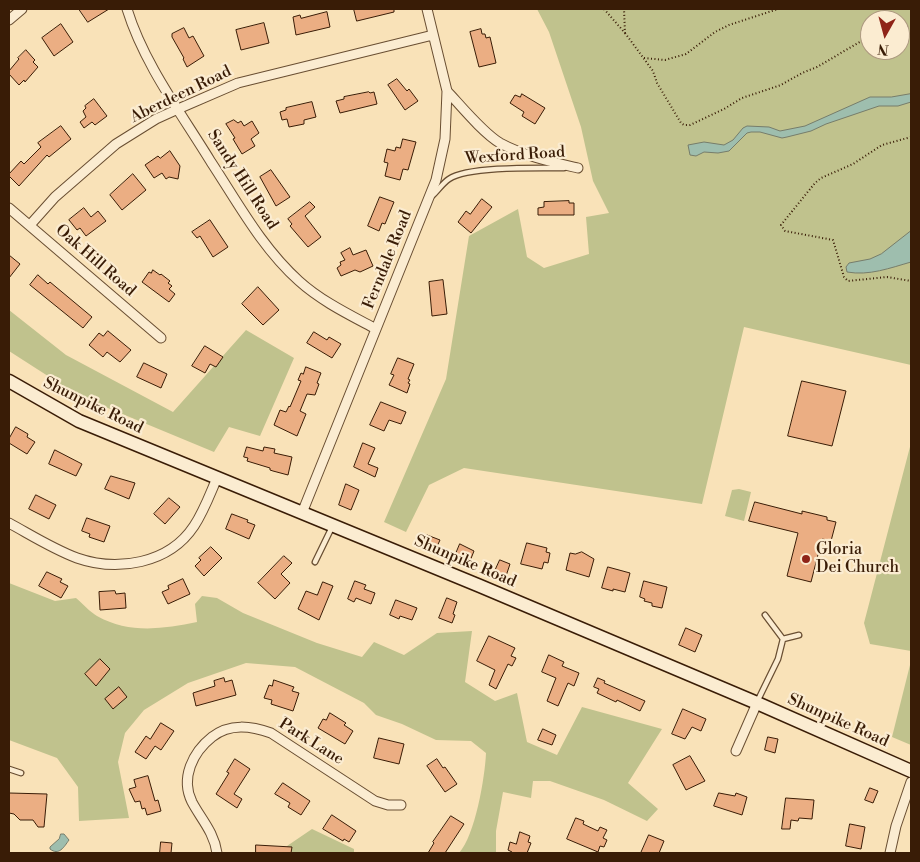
<!DOCTYPE html>
<html>
<head>
<meta charset="utf-8">
<style>
  body { margin:0 }
  #map { position:relative; width:920px; height:862px; overflow:hidden; background:#f9e2b8; font-family:"Libre Bodoni",serif }
  canvas { display:block }
  .frame { position:absolute; inset:0; border:10px solid #391c06; pointer-events:none }
  .north { position:absolute; left:860px; top:10px; width:50px; height:50px; box-sizing:border-box; background:#fbecd1; border:1px solid #ad9980; border-radius:50%; rotate:187deg; font-size:14px; font-weight:700; line-height:20px; text-align:center; color:#391c06 }
  .north::after { content:''; display:block; margin:auto; width:18px; height:22px; background:#8f2418; clip-path:polygon(50% 0,100% 100%,50% 72%,0 100%) }
</style>
</head>
<body>
<div id="map">
<canvas width="920" height="862"></canvas>
<div class="frame"></div>
<div class="north">N</div>
</div>
<script>
const g = document.querySelector('canvas').getContext('2d');
g.lineJoin = 'round';
function paint(path, color) {
  g.fillStyle = color;
  g.fill(path, 'evenodd');
}
function stroke(path, color, width, dash) {
  g.strokeStyle = color;
  g.lineWidth = width;
  g.lineCap = dash ? 'butt' : 'round';
  g.setLineDash(dash || []);
  g.stroke(path);
}
function write(font, color, halo, rows, align = 'center') {
  g.font = font + ' "Libre Bodoni",serif';
  g.lineWidth = 4.5;
  g.setLineDash([]);
  g.textBaseline = 'middle';
  g.strokeStyle = halo;
  g.fillStyle = color;
  for (const [text, x, y, turn = 0] of rows) {
    g.save();
    g.translate(x, y);
    g.rotate((+turn || 0) * Math.PI / 180);
    g.textAlign = isNaN(turn) ? turn : align;
    if (halo) g.strokeText(text, 0, 0);
    g.fillText(text, 0, 0);
    g.restore();
  }
}
paint(new Path2D(`
  M537,9H911V365L744,327L702,504L464,468L429,485L406,532L384,522L446,379L469,236L518,209L527,257L544,268L589,254L586,217L609,213L593,181L581,127L549,32ZM870,20H900V50H870Z
  M9,310L66,355L173,412L246,330L294,358L260,436L229,427L214,452L79,396L9,351Z
  M911,443V651L870,644L864,623Z
  M739,489L751,492L744,521L725,516L732,490Z
  M9,583L55,601L76,598C83,604 90,612 97,616C129,634 163,629 197,622L195,604L202,596L217,598L243,613L317,643L362,657L374,642L404,655L437,633L472,631L465,682L495,701L517,693L527,742L557,755L582,707L662,729L628,783L658,809L647,821L604,800L550,781H533L531,798L503,792L496,831V853H459C475,836 485,777 486,753L471,741L436,740L402,724L376,715L364,703L295,667L246,663L188,683L144,710L125,733L118,762L129,818L79,821L78,787L57,758L9,740Z
  M911,661V745L892,737Z
  M312,829L354,849V853H286L287,846Z`), '#c0c28d');
const water = new Path2D(`
  M911,94V102L898,106H879L826,124L811,131L787,137L782,138L760,132H751L747,133L729,151L718,153L704,152L696,156L690,155L688,145L704,142L724,145L733,140L743,128L747,126L769,127L780,131L805,126L870,97H891Z
  M911,231V262C890,268 869,276 847,272L846,267L849,263L870,259L881,254Z
  M61,834H64L69,840C64,847 59,856 50,849V847L59,839Z`);
paint(water, '#9ebeae');
stroke(water, '#767d6b', 1);
const building = new Path2D(`
  M79,9H109L88,22Z
  M354,9H394V12L357,21Z
  M327,12L330,27L296,35L293,17L300,15L301,18Z
  M264,23L269,43L241,50L236,30Z
  M61,24L73,42L54,56L42,38Z
  M184,28L189,38L193,36L204,56L187,67L183,59L184,58L172,37V34Z
  M481,29L482,34H485L486,38L490,37L496,63L479,67L470,32Z
  M26,50L33,58L35,60L33,62L38,67L25,82L24,80L19,85L9,74V71L19,59L18,58Z
  M397,79L407,91L409,89L418,101L405,110L388,85Z
  M369,92L370,93L374,92L377,104L340,113L336,101L344,99V97Z
  M522,94L545,108L535,124L522,116L524,112L510,103L515,95L520,97Z
  M94,99L107,116L95,125L92,122L84,128L80,122L86,117L83,111L86,108L85,106Z
  M312,102L316,117L304,120V124L289,127L287,119L282,120L280,112L286,110V108Z
  M234,120L238,123L241,121L244,126L252,121L259,133L251,139L255,146L242,154L233,139L235,138L226,124Z
  M61,126L71,139L49,157L47,155L19,186L9,176V174L21,161L24,164L41,147L38,143Z
  M403,139L416,142L408,170L403,169L400,180L385,176L388,163L384,162L387,149L395,151L396,147L400,148Z
  M170,151L180,166L178,179L169,177L166,179L162,173L154,178L145,165L158,156L160,158Z
  M271,170L290,197L276,206L260,177Z
  M133,174L146,190L122,210L110,195Z
  M380,197L394,202L385,224L382,223L379,231L368,226Z
  M482,199L492,207L471,233L458,222L466,211L470,214Z
  M569,201V203H574V215H538V208L544,207V202Z
  M310,202L315,207L305,216L321,237L308,247L290,226L292,224L288,219Z
  M84,208L91,217L98,211L106,221L86,236L80,228L77,230L69,220Z
  M210,220L228,247L213,257L200,236L197,238L192,232Z
  M350,248L353,255L366,250L373,266L360,272L355,270L341,276L337,268L341,265L340,262L345,260L341,253Z
  M9,255L20,264L9,278Z
  M153,270L160,275L161,274L170,281L168,283L172,286L169,289L175,294L169,302L142,282L149,272L151,273Z
  M38,275L48,284L50,282L92,317L83,328L30,285Z
  M443,280L447,314L432,316L429,282Z
  M258,287L279,310L263,325L242,304Z
  M108,331L131,350L120,362L107,352L103,357L89,345L99,333L103,336Z
  M314,332L327,340L329,337L341,344L332,358L307,343Z
  M205,346L223,357L216,367L210,364L205,373L192,366Z
  M398,358L414,364L408,379L410,380L408,383L410,384L407,393L389,385L394,375L391,374Z
  M144,363L167,374L161,388L137,377Z
  M306,367L321,373L317,383L319,384L315,395L307,394L300,411L306,414L297,436L274,425L280,410L286,412L289,406L290,407L301,381L298,380L301,373L303,374Z
  M802,381L846,391L832,446L788,436Z
  M381,402L406,412L401,424L389,420L384,431L370,425Z
  M16,427L28,434L27,437L35,442L27,454L9,443V439Z
  M363,443L375,448L368,464L378,468L375,477L354,467Z
  M247,447L263,451L264,447L275,449L274,453L292,457L288,475L273,471L270,470V468L247,461L248,458L244,457Z
  M55,450L82,464L76,476L49,464Z
  M111,476L135,483L129,499L105,489Z
  M346,484L359,490L351,510L339,505Z
  M36,495L56,505L49,519L29,509Z
  M169,498L180,507L165,524L154,514Z
  M755,502L802,514V511L827,517V520L836,522L831,541L822,539L811,582L787,576L798,533L749,521Z
  M232,514L248,520L247,522L255,525L249,539L226,529Z
  M87,518L110,526L104,542L89,537L90,534L82,531Z
  M427,535L440,540L435,551L423,546Z
  M527,543L547,548L546,552L550,553L548,563L544,562L542,569L521,564Z
  M460,544L474,551L470,561L455,556Z
  M211,547L222,558L204,576L195,566L201,560L199,558Z
  M582,552L594,559L589,577L566,570L570,553L575,554Z
  M284,556L292,563L281,574L290,583L275,599L258,583Z
  M500,560L510,564L506,576L495,571Z
  M608,567L630,573L625,592L613,589V591L602,588Z
  M47,572L62,579L60,582L68,586L61,598L39,586Z
  M183,579L190,594L168,604L162,592L169,589L168,586Z
  M355,581L366,585L364,589L375,593L371,604L356,598L354,602L348,599Z
  M644,581L667,587L662,608L652,606V603L644,601L645,599L640,597Z
  M323,582L333,586L319,620L298,609L306,591L317,595Z
  M115,591L116,594L125,593L126,608L100,610L99,592Z
  M447,598L457,602L453,614L455,615L452,623L439,618Z
  M396,600L417,608L412,620L400,616L399,619L390,615Z
  M686,628L702,635L695,652L679,645Z
  M489,636L515,648L511,656L516,658L512,666L508,664L496,689L489,685L495,670L477,661Z
  M549,655L564,662L562,666L579,673L574,686L568,683L558,706L547,701L556,678L542,672Z
  M100,659L110,669L96,686L85,674Z
  M224,678L225,682L232,680L236,695L196,706L193,693L215,686L214,681Z
  M598,678L605,681L604,683L645,701L640,711L617,700L616,702L597,693L599,689L594,687Z
  M274,680L294,687L292,691L299,693L293,711L271,704L272,700L264,698L269,685L272,686Z
  M119,687L127,697L113,709L105,699Z
  M683,709L706,719L701,731L692,727L685,739L672,734Z
  M330,713L346,723L344,725L353,731L345,744L318,728L323,719L326,720Z
  M161,723L174,731L161,750L155,746L146,759L135,752L146,736L150,739Z
  M543,729L556,735L552,745L538,740Z
  M768,737L778,739L775,753L765,750Z
  M379,738L404,744L399,764L374,758Z
  M690,756L705,781L686,790L673,765Z
  M235,759L250,769L234,794L242,799L237,808L216,794L229,773L227,772Z
  M437,759L443,768L445,767L457,784L445,792L427,766Z
  M148,776L155,801L158,800L161,811L147,815L145,808L142,809L140,801L135,802L129,789L136,787L134,780Z
  M283,783L310,801L301,815L288,807L290,803L275,794Z
  M870,788L878,791L873,803L865,800Z
  M9,793L47,794L44,827H38L33,820H20L14,814L9,813Z
  M719,793L735,796L736,793L747,797L742,815L714,806Z
  M786,798L814,800L812,819L799,818L798,821L791,820L790,829H782Z
  M332,815L356,831L349,842L344,839L343,841L323,829Z
  M451,816L464,824L445,853H428L434,843L433,842Z
  M576,818L584,821L583,824L598,831L600,827L607,830L603,838L607,840L604,847L600,846L598,852L567,839Z
  M850,824L865,827L861,849L846,846Z
  M520,832L530,836L528,842L531,843L527,853H512V852L508,850L510,842L516,844Z
  M649,835L664,841L659,853H641Z
  M161,842L172,843L171,853H160Z
  M256,845L292,847L291,853H256Z`);
paint(building, '#ebae83');
stroke(building, '#391c06', 1);
const service = new Path2D(`
  M433,195C438,190 443,183 449,179C468,166 539,168 564,168
  M315,562L332,527
  M765,615L783,639
  M783,639L799,635
  M757,702L778,659L783,639
  M9,769L21,773`);
const minor = new Path2D(`
  M127,9C144,64 181,113 211,162C238,203 262,248 299,281C321,301 350,315 376,329
  M9,20L22,9
  M447,91C461,106 483,133 500,143C524,156 552,162 578,168
  M9,208L161,338
  M30,225L55,197L116,144L156,119L178,109L238,83L433,35
  M302,513L436,180L445,139L447,91L427,9
  M9,523C31,535 53,549 77,558C117,572 169,564 194,526C204,511 210,494 217,478
  M736,751L757,703
  M217,853C214,832 201,819 192,802C180,778 193,752 212,737C230,723 251,726 271,733L375,801L388,805H401
  M890,853L896,826L911,782`);
const secondary = new Path2D(`
  M9,381L79,421L480,586L757,703L911,771`);
stroke(service, '#694e32', 7);
stroke(minor, '#694e32', 11);
stroke(secondary, '#391c06', 15);
stroke(new Path2D(`
  M604,9L625,33L624,9
  M900,26H911
  M625,33L653,71L657,83L681,123L684,125H690L724,109L742,98L781,85L802,73L817,67L870,36
  M644,58L665,60L686,54L715,32L729,25L778,9
  M911,137L882,145L853,164L821,178L815,183L781,225L785,231L833,240L844,277L848,281L887,277L911,281`), '#391c06', 2, [1, 2.5]);
stroke(service, '#fbecd1', 4.5);
stroke(minor, '#fbecd1', 9);
stroke(secondary, '#fbecd1', 12);
for (const [x, y, r, color] of [
  [806,559,5,"#8f2418"]
]) {
  const dot = new Path2D();
  dot.arc(x, y, r, 0, 2 * Math.PI);
  g.fillStyle = color;
  g.fill(dot);
  stroke(dot, '#fbecd1', 2);
}
write('16px', '#391c06', '#fbecd1', [
  ["Aberdeen Road",181,95,-26],
  ["Wexford Road",515,156,-4],
  ["Sandy Hill Road",242,180,57],
  ["Ferndale Road",388,260,-68],
  ["Oak Hill Road",95,261,41],
  ["Shunpike Road",93,406,26],
  ["Shunpike Road",465,562,23],
  ["Shunpike Road",838,721,24],
  ["Park Lane",311,742,32]
]);
write('16px', '#391c06', '#fbecd1', [
  ["Gloria",816,550],
  ["Dei Church",816,568]
], 'left');
</script>
</body>
</html>
